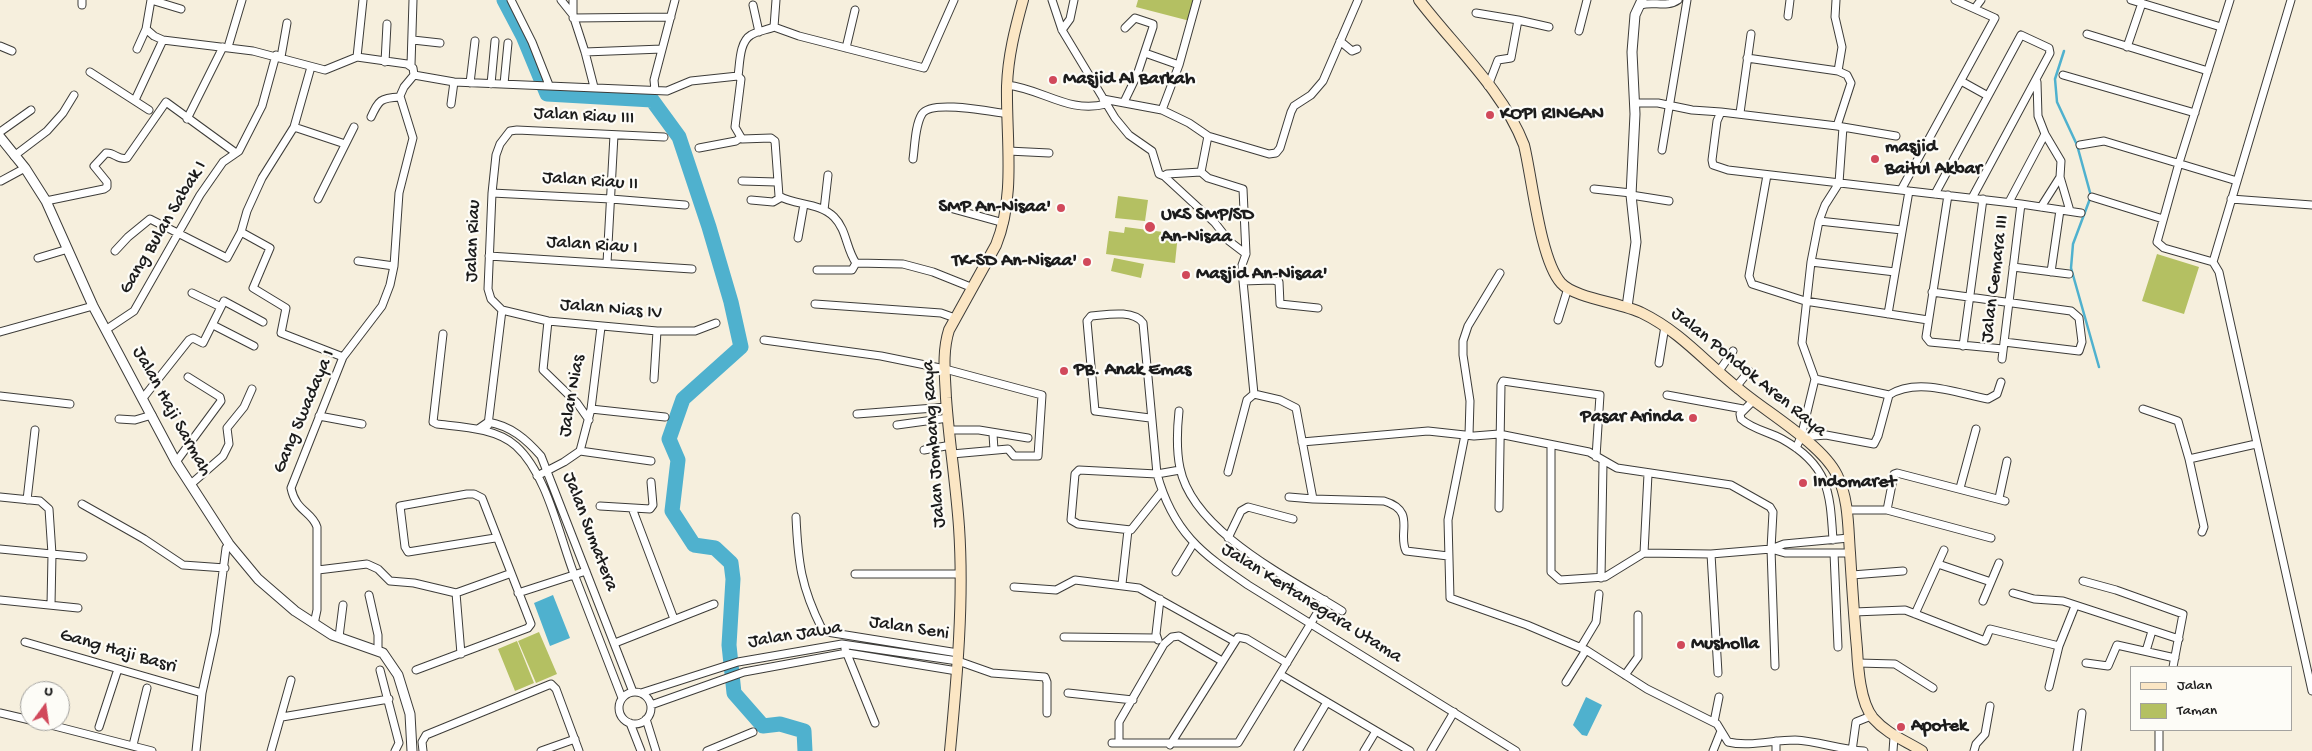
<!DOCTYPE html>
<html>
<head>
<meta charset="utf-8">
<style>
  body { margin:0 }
  #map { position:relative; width:2312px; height:751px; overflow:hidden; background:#f6efdd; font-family:"Gochi Hand",sans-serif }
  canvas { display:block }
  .legend { position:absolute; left:2130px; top:666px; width:162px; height:65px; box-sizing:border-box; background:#fdfcf7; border:1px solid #a3a29f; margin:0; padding:6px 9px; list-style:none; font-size:15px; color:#1c1c1c }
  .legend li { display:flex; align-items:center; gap:10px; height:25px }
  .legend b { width:25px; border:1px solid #a3a29f }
  .north { position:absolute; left:20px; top:681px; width:50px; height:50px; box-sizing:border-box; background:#fdfcf7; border:1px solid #a3a29f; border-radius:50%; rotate:14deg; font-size:14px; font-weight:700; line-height:20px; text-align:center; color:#1c1c1c }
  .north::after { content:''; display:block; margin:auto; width:18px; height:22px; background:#d1495b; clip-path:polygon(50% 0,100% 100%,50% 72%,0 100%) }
</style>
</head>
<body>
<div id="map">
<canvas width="2312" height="751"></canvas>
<ul class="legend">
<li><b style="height:6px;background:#fbe6c4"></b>Jalan</li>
<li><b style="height:14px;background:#b4c062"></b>Taman</li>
</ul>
<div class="north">U</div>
</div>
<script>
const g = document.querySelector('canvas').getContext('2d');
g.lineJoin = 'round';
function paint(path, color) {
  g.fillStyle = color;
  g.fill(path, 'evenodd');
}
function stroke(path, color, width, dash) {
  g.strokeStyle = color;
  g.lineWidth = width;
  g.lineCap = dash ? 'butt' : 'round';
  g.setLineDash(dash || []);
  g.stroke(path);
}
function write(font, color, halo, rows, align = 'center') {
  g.font = font + ' "Gochi Hand",sans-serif';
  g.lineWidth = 4.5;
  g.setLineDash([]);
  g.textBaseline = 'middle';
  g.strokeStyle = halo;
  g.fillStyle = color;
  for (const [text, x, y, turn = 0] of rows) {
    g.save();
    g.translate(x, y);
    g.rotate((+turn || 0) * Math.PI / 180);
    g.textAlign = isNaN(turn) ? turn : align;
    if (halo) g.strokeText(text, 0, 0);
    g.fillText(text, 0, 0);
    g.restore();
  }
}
paint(new Path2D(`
  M1138,0H1195L1190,21L1136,7Z
  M1118,196L1148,200L1145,221L1115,218Z
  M1125,227L1178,234L1175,263L1106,254L1109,231L1124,233Z
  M2157,254L2199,267L2184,314L2142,301Z
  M1114,258L1144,264L1141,278L1111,271Z
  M539,632L557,674L536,683L518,641Z
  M517,641L534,683L515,691L498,649Z`), '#b4c062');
paint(new Path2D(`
  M553,595L570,638L550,646L534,603Z
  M1586,697L1602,705L1587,736L1582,735L1573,725Z`), '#4fb1ce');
stroke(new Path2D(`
  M2064,51L2055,79L2057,102L2077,145L2091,196L2073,244L2071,268L2099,367`), '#4fb1ce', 2.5);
stroke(new Path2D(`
  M504,0L523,36L547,94L652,100L679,137L709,227L731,302L741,347L683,399L669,439L678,460L672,511L694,545L715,548L731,563L733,579L729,645L734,693L763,726L780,724L804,731L805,751`), '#4fb1ce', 15);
const minor = new Path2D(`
  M82,0V5
  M151,0L146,29L154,36L163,40L253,51L325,70L357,57L407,64L413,68L414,75
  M151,0L181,9
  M511,0L532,42L549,85
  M561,0L573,15L585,52L594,87
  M1052,0L1062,30L1115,118L1129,135L1152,151L1159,174L1164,176
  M1836,0L1835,17L1842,47L1838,71
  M2131,0L2221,27
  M2291,0L2213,262L2219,272L2312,691
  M753,5L759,32
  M1641,5C1653,1 1667,8 1678,0
  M1975,8L1981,0
  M1476,13L1518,20L1511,58L1498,60L1488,86
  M573,15V0
  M1788,16L1790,0
  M573,18L671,17
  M1518,20L1549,27
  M774,27C767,30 757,31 751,35C739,42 740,64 738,76L741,79L735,127L742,139L771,138L775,141L779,196C796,206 819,202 834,217C847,230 846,249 856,263L903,264L933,272L973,288
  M774,27L799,36L924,68L954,0
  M774,27L776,0
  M1062,30L1070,19L1074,0
  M1579,31L1587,0
  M2087,34L2208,71
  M413,40L440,43
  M1340,41L1352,51L1357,49
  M0,46L12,51
  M228,47L242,0
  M2127,47L2142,3
  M846,48L855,10
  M137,49L146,29
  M585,52L662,49
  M1145,53L1179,65
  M281,57L287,23
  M357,57L363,0
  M1747,58L1838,71L1847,75L1851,83L1837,126
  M385,62L387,24
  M411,65L413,0
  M90,72L149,110
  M414,75L454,82L667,91L691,81L738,76
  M2063,75L2195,113
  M1961,81L1988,96
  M2037,82L2038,116L2045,134L2061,161L2060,177L2070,211
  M470,83L475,41
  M491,84L495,41
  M504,84L508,43
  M1007,85C1043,89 1069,114 1106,104
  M655,90L654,80L675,0
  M1103,99L1162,110L1189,123L1208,136L1269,154L1276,153L1280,148L1291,112L1294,106L1311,95L1323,81L1358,0
  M135,100L163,40
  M1124,102L1137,75L1153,27V24L1135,18L1125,28
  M1635,103H1658L1692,110L1721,112
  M451,104L454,82
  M1162,110L1179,65L1197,0
  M1740,113L1751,34
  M371,117C379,100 380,98 400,97
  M187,119L223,47
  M294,127L345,144
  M0,132L31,110
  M1896,136L1837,126L1721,112L1717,121L1712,160L1713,165L1728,170L2021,204L2081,213
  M664,137L517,130L510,131L500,144L496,155L492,193L488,289L491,299L502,310L548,321L657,331H695L716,323
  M2080,145L2104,141L2237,181
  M699,148L736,141L740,138
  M1662,150L1687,0
  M1008,151L1049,153
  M14,156L47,131L63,113L74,95
  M913,159C915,145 915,125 922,114C931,99 992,112 1008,114
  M1201,172L1208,136
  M1767,175L1749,276L1752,284L1805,301L1928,320
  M1,181L25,168
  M742,181L776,182
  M1594,189L1631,193
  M1901,190L1995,18L1955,0
  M492,193L611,199L685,205
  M1935,194L2021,35L2049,48L2050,53L1972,198
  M1631,195L1669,201
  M1948,195L1926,337L1930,342L2003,349
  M2092,197L2163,219
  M318,199L354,127
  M2231,199L2312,205
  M751,200L773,202L780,198
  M46,201L104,189L107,187V182L94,166L106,153C114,152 119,161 127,158L166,102L236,153
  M2009,202L2045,134
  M946,207L1004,223
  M2041,207L2060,177
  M824,210L828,175
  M1819,221L1902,230
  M241,232L270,248L253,288L286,308L281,333L343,357
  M798,238L804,204
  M115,251L128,237L150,219L227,258L241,232L247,211L262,178L294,127L311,67
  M1246,254L1229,241L1215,223L1164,176L1167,174L1201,172L1208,178L1243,189L1246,254L1242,265L1243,281L1254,394L1280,400L1296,408L1313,499L1384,501C1417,511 1397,533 1406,551L1448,556
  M489,256L692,269
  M38,258L68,249
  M358,261L394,266
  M1811,262L1895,272
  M2213,262L2164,248L2157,242L2179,163L2230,0
  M607,263L614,135
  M2013,267L2069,274
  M817,270H852L856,263
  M2051,272L2060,210
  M1243,281L1273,280L1279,282L1280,304L1318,308
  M1932,292L2071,311L2079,318L2082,342L2079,351L2004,342
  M192,293L221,307L224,301L263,322
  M815,304L941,313L955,318
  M1888,314L1909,191
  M1558,320L1568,288
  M548,321L543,370L577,403L589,420
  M213,325L254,346
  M107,329L134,311L200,195L223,162L239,151L262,106L276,55
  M0,332L93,306
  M443,334L433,422L437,424C462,427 496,428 516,446C547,474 559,535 574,574C590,615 606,657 622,698
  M764,340L881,356L945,369L1042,395L1038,456H1014L1008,449L952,454
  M1963,346L1983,199
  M2002,359L2021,204
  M1659,363L1665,326
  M1719,371L1733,351
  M654,379L657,331
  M1815,379L1889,395
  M1736,387L1749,371
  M1667,395L1743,409
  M1889,395C1917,377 1957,393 1988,399L1997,394L2001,382
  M0,396L70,404
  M143,398L189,340L193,338L203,343L221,307
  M1753,401L1740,414L1741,419C1752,429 1769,432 1782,439C1829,465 1830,492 1833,540
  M591,409L665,417
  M2143,409L2178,421L2189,459
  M1179,411C1177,430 1176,449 1180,468C1193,532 1291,579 1342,611
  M857,414L947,407
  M319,416L362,424
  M1150,418L1095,411L1087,321L1091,316C1105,315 1133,309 1143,323L1157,474C1173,532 1201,553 1248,585L1516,751
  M119,419L135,420L152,415
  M488,425L502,310
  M897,425L948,418
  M478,429L488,422C511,426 526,439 541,456L633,692
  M949,430H979L1028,438
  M993,434L994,450
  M1465,435L1448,520L1450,598L1527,625L1586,650L1647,689L1717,724L1728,742C1749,747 1773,740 1795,740C1818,741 1841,750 1864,751
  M1469,435L1470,401L1463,355V341L1468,326L1500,273
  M1802,437L1826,435L1874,444L1878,436L1889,395
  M1302,442L1428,431L1474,436L1499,434L1589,452L1617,468L1731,485L1770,507L1773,512L1771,549L1775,666
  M1551,445V572L1560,580L1605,577L1644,553L1711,554L1771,549L1784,544L1849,538
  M1796,448L1801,437L1815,379L1802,343L1811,262L1819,221L1825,205L1839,183L1843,127
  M924,450L951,445
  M580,451L651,461
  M176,462L221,401L220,397L188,377
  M1228,472L1247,400L1254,394
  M537,476L564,462L580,451L591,409L601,327
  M191,484L223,456L229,444L227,428L244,407L252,389
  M1960,488L1976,429
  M1162,491L1131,530L1078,524L1071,520L1075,474L1079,470L1157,474L1180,470
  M0,497L40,501L49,509L52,554L51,605
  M1289,497L1313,499
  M1999,498L2007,461
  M27,500L35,430
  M82,504L144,539L183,565L225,568
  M600,506L650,509L653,505L651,482
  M632,508L674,619
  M1499,508L1501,385L1503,381L1600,395L1596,457
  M1847,510H1887L1991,538
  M1887,510L1894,474L1897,473L2005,501
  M796,517C798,562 801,587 822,629L827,632L958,653
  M2202,532L2204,527L2189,459L2256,444
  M1228,538L1241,511L1248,507L1293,519
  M0,549L83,557
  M1771,549L1785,553H1850
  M1644,553L1648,474
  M1834,553L1838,647
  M1711,554L1718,673
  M1938,564L1991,582
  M318,570L367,564L378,569L390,581L414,583L456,593
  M1176,572L1193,544
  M855,574H961
  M1852,575L1903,571
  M1601,578L1603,463
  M2083,581L2116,590L2183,614L2173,667
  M1122,584L1128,530
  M1014,587L1056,590L1075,580L1139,588L1234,641
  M456,593L461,654
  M456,593L509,574
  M518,593L586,571
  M2013,593L2034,599L2063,601L2179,639
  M369,595L378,635V650
  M0,600L78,608
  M1983,601L1999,563
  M1854,612L1905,610L1985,641L1990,629L2059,646
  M1915,614L1944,550
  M314,624L317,610V527C312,511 296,512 291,488L343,357L382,306L390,285L394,266L399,193L413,138L400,96L404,87L414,75
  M339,637L343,605
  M1064,637L1156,638
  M1158,640L1156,634L1160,599
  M25,642L202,693
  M615,643L714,604
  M1581,647L1596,622L1599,594
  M845,649L875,723
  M2146,651L2152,631
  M1858,663L1895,664L1933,688
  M2086,663L2108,666L2117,645L2175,658
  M380,670L399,743L395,751
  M416,670L528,628L531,624L482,498L474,494H467L400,506L405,547L408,552L495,538
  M1281,675L1410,751
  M1625,675L1638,657V615
  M1566,682L1586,650
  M2049,687L2059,646L2075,606
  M619 708a16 16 0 1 1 32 0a16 16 0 1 1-32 0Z
  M641,693L738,662L842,644L958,661L992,673L1045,677L1047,682V713
  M1068,693L1133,700
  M651,705L744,672L847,653L957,671
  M0,713L30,720
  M282,717L389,699
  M646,719L656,751
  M35,721L152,751
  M1714,722L1719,697
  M630,723L641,751
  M99,727L118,669
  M1112,743H1238L1325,600
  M1119,743V722L1164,644L1172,637L1179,636L1222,661
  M133,745L147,688
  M1170,745L1238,637L1247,639L1287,663
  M196,751L202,693L215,633L226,548L229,544
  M271,751L291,680
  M423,751L422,742L426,735L551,684L556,689L579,751
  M541,751L575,739
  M707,751L753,732
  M1298,751L1327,702
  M1364,751L1376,731
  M1431,751L1454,712
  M1713,751L1721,731
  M1776,751V741
  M1852,751L1856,722L1871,716
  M1893,751L1894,737
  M1974,751L1976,744L1985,734L1990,706
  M2077,751L2082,713
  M2159,751V730`);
const tertiary = new Path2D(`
  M0,137L25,168L46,201L93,306L176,462L229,544L258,579L295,611L332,635L383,653L398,675L410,714L412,751
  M1627,307L1636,242L1631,195L1635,114L1632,52L1635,15L1642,0`);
const secondary = new Path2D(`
  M1419,0C1454,46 1503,90 1524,145C1532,177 1540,260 1561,283C1574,298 1622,303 1642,313C1681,332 1706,363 1739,389C1766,412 1822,444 1837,475C1849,499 1848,528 1850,553C1852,585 1854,617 1857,649C1858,668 1860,702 1873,718C1887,734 1904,740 1922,751
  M950,751C957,677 964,601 959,527C956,484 949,441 946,398C945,375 942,352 949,330L996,245C1016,196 1006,139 1007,86C1008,56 1015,29 1023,0`);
stroke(minor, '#3d3c39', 9);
stroke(tertiary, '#3d3c39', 11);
stroke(secondary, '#3d3c39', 12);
stroke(minor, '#fff', 7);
stroke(tertiary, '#fff', 9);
stroke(secondary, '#fbe6c4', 10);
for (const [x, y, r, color] of [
  [1053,80,5,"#d1495b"],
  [1490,115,5,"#d1495b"],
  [1875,159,5,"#d1495b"],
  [1061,208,5,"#d1495b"],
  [1150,227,6,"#d1495b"],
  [1087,262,5,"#d1495b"],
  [1186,275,5,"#d1495b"],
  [1064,371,5,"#d1495b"],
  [1693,418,5,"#d1495b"],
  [1803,483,5,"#d1495b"],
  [1681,645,5,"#d1495b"],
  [1901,727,5,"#d1495b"]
]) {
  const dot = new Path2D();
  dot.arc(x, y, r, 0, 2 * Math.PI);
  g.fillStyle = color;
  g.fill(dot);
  stroke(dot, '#fdfcf7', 2);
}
write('bold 19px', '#1c1c1c', '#fdfcf7', [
  ["Masjid Al Barkah",1063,80],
  ["KOPI RINGAN",1500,115],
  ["masjid",1885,148],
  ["Baitul Akbar",1885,170],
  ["SMP An-Nisaa'",1051,208,"right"],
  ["UKS SMP/SD",1161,216],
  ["An-Nisaa",1161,238],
  ["TK-SD An-Nisaa'",1077,262,"right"],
  ["Masjid An-Nisaa'",1196,275],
  ["PB. Anak Emas",1074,371],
  ["Pasar Arinda",1683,418,"right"],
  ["Indomaret",1813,483],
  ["Musholla",1691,645],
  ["Apotek",1911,727]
], 'left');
write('19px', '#1c1c1c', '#fdfcf7', [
  ["Jalan Riau III",584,117,3],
  ["Jalan Riau II",590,182,4],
  ["Gang Bulan Sabak I",164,228,-59],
  ["Jalan Riau",474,241,-88],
  ["Jalan Riau I",592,246,4],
  ["Jalan Cemara III",1996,279,-83],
  ["Jalan Nias IV",611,310,5],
  ["Jalan Pondok Aren Raya",1748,373,39],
  ["Jalan Nias",573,396,-80],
  ["Jalan Haji Sarmah",171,412,61],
  ["Gang Swadaya I",305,412,-67],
  ["Jalan Jombang Raya",935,444,-94],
  ["Jalan Sumatera",589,532,69],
  ["Jalan Kertanegara Utama",1311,604,32],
  ["Jalan Seni",909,629,9],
  ["Jalan Jawa",795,636,-9],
  ["Gang Haji Basri",118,652,16]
]);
</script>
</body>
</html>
